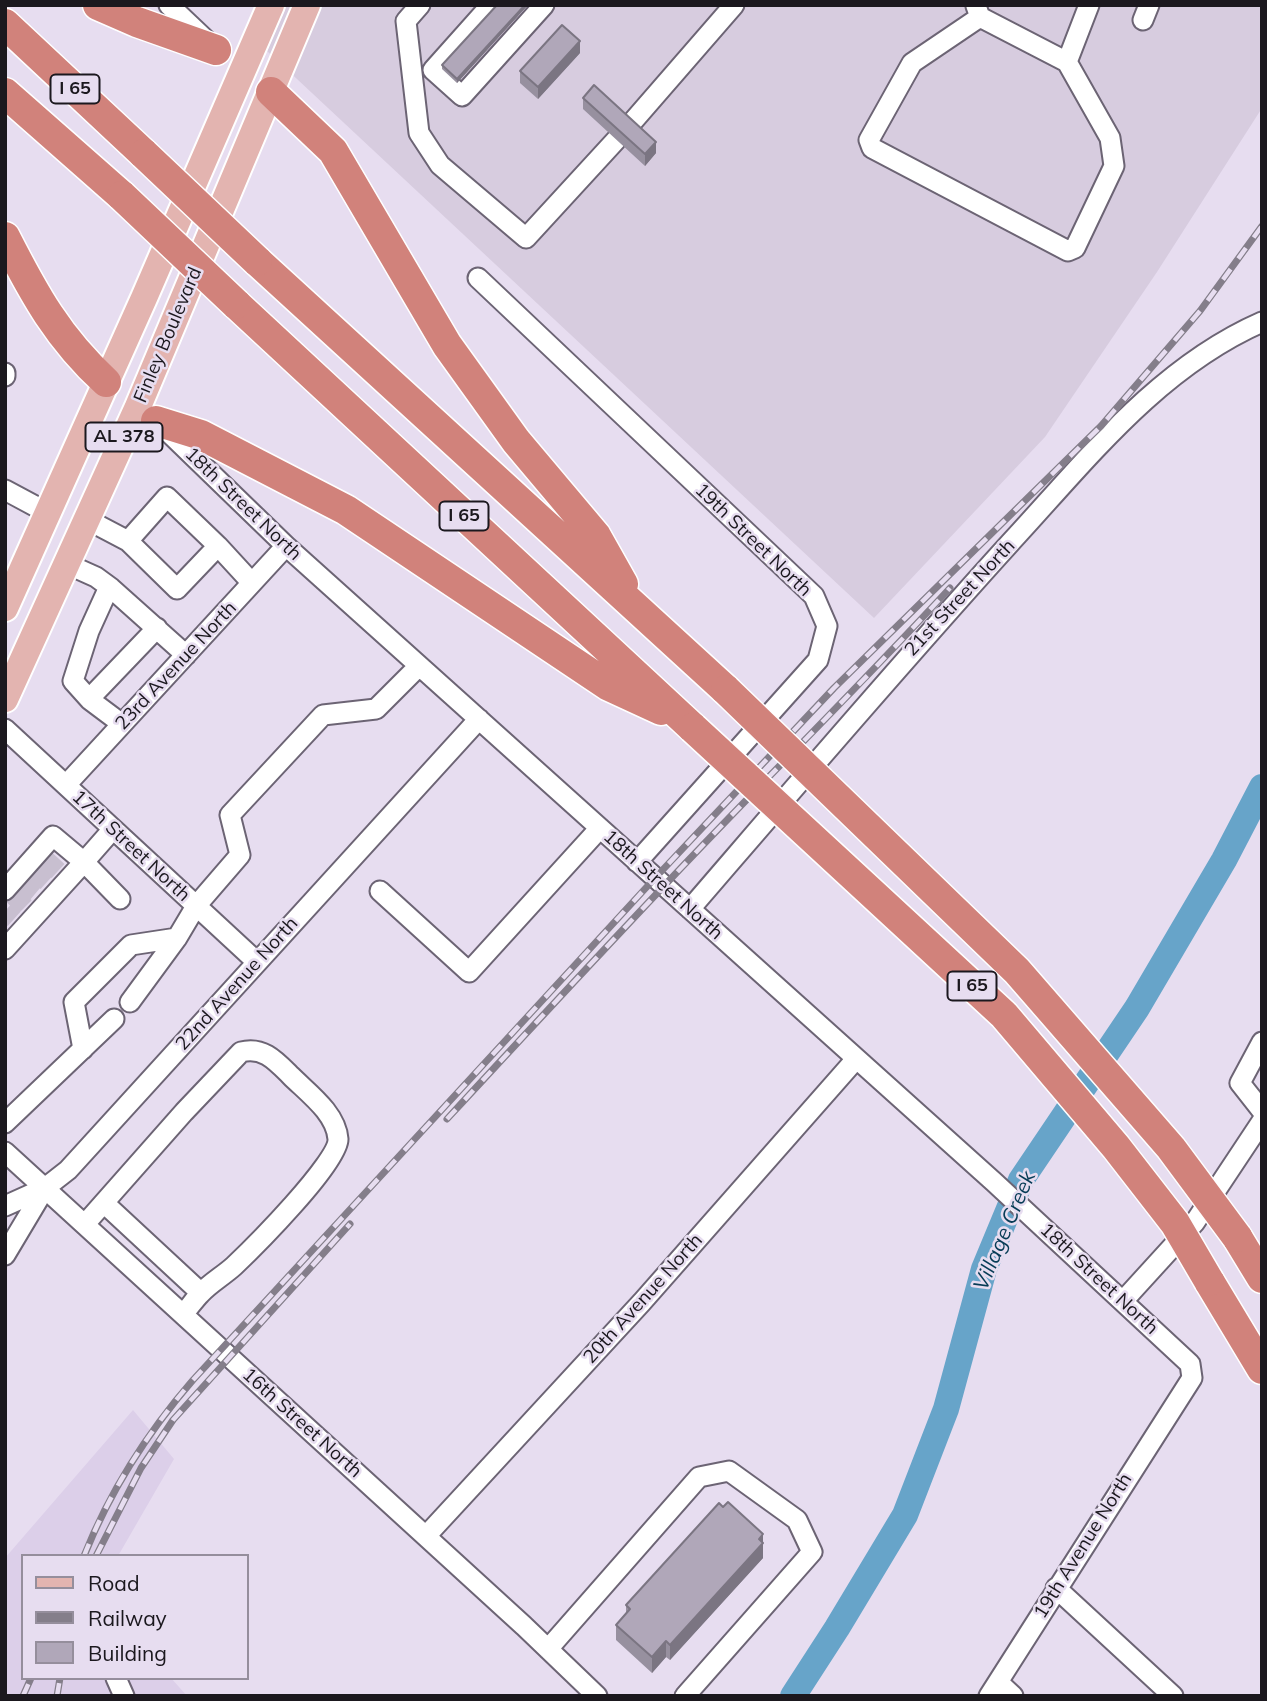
<!DOCTYPE html>
<html>
<head>
<meta charset="utf-8">
<style>
  body { margin:0 }
  #map { position:relative; width:1267px; height:1701px; overflow:hidden; background:#e7ddf0; font-family:Mulish,sans-serif }
  canvas { display:block }
  .frame { position:absolute; inset:0; border:7px solid #1b181e; pointer-events:none }
  .legend { position:absolute; left:21px; top:1554px; width:228px; height:126px; box-sizing:border-box; background:#e7ddf0; border:2px solid #958e9c; margin:0; padding:9px 12px; list-style:none; font-size:21px; color:#1b181e }
  .legend li { display:flex; align-items:center; gap:14px; height:35px }
  .legend b { width:35px; border:2px solid #958e9c }
</style>
</head>
<body>
<div id="map">
<canvas width="1267" height="1701"></canvas>
<div class="frame"></div>
<ul class="legend">
<li><b style="height:9px;background:#e3b4b0"></b>Road</li>
<li><b style="height:9px;background:#847e8a"></b>Railway</li>
<li><b style="height:19px;background:#b0a7b9"></b>Building</li>
</ul>
</div>
<script>
const g = document.querySelector('canvas').getContext('2d');
g.lineJoin = 'round';
function paint(path, color) {
  g.fillStyle = color;
  g.fill(path, 'evenodd');
}
function stroke(path, color, width, dash) {
  g.strokeStyle = color;
  g.lineWidth = width;
  g.lineCap = dash ? 'butt' : 'round';
  g.setLineDash(dash || []);
  g.stroke(path);
}
function write(font, color, halo, rows, align = 'center') {
  g.font = font + ' Mulish,sans-serif';
  g.lineWidth = 5;
  g.setLineDash([]);
  g.textBaseline = 'middle';
  g.strokeStyle = halo;
  g.fillStyle = color;
  for (const [text, x, y, turn = 0] of rows) {
    g.save();
    g.translate(x, y);
    g.rotate((+turn || 0) * Math.PI / 180);
    g.textAlign = isNaN(turn) ? turn : align;
    if (halo) g.strokeText(text, 0, 0);
    g.fillText(text, 0, 0);
    g.restore();
  }
}
paint(new Path2D(`
  M287,5H1262V108L1157,272L1045,437L874,618L267,51Z`), '#d7ccdf');
paint(new Path2D(`
  M133,1410L174,1459L118,1556H23V1678H171L187,1696H5V1558Z`), '#dccfe9');
stroke(new Path2D(`
  M793,1696L837,1628L905,1515L946,1409L984,1269L1021,1180L1137,1008L1224,860L1262,787`), '#67a4c9', 26);
stroke(new Path2D(`
  M45,859L58,871
  M35,871L47,882
  M23,884L35,894
  M13,895L25,907
  M5,911L14,919`), '#c8bfd0', 19, [19, 10]);
const minor = new Path2D(`
  M169,5L208,42
  M420,5L406,21L419,133L440,165L526,238L616,140
  M491,5L433,70L462,96L544,5
  M976,6L980,17L1067,62L1089,5
  M980,17L912,63L869,140L872,148L1068,251L1075,248L1114,166L1110,138L1067,62
  M1143,20L1149,5
  M628,127L734,5
  M478,278L814,596L827,626L818,660L637,862
  M5,373V376
  M162,426L286,546L994,1182L1190,1364L1192,1378L989,1696
  M5,490L48,513
  M88,520L128,541L177,589L218,546L167,497L128,541
  M218,546L252,583
  M67,564L96,577L111,588L186,655
  M109,587L89,631L73,681L90,700L122,724
  M89,699L157,628
  M5,729L257,962
  M66,785L286,546
  M113,829L84,862L120,899
  M5,890L53,836L84,862L5,949
  M380,891L469,972L600,828
  M690,909C796,786 901,663 1010,543C1086,461 1157,368 1262,322
  M130,1002L177,938L196,906L240,855L230,815L323,715L376,709L419,666
  M1262,1042L1240,1083L1262,1111
  M83,1049L74,1002L131,945L177,938
  M5,1123L114,1019
  M5,1152L524,1626L597,1696
  M104,1203L201,1293
  M5,1206L45,1188
  M85,1224L184,1112L241,1052C263,1046 276,1061 291,1076C308,1093 336,1113 338,1139C339,1162 253,1248 234,1266C223,1276 210,1283 200,1294C194,1300 189,1308 183,1314
  M5,1255L45,1188L68,1170L479,719
  M1123,1301L1195,1222L1262,1121
  M426,1536L642,1302L856,1059
  M1056,1588L1173,1696
  M548,1649L699,1477L729,1471L797,1520L812,1552L685,1696
  M116,1678L124,1696
  M998,1682L1013,1696`);
const major = new Path2D(`
  M5,608L144,298L271,5
  M5,699L137,409L307,5`);
const highway = new Path2D(`
  M98,5L137,22L216,50
  M5,24L144,154
  M271,92L333,151L447,345L516,441L596,536L623,584
  M5,93L122,196
  M5,237C34,294 58,338 106,382
  M257,261L726,690
  M236,304L693,728
  M156,421L201,435L346,510L609,686L661,710
  M1237,1237L1262,1278
  M1209,1281L1262,1369`);
stroke(minor, '#6c6474', 23);
stroke(major, '#fff', 30);
stroke(highway, '#fff', 33);
stroke(minor, '#fff', 19);
stroke(major, '#e3b4b0', 26);
stroke(highway, '#d1827b', 30);
const rail = new Path2D(`
  M447,1119C519,1041 591,963 664,886C758,786 857,689 950,588
  M84,1556C110,1491 147,1433 193,1380L655,878L834,688L1101,426L1200,311L1262,226
  M96,1556L141,1468L173,1420L350,1224
  M23,1696L31,1678
  M57,1696L60,1678`);
stroke(rail, '#847e8a', 7);
stroke(rail, '#e7ddf0', 4.5, [13]);
const highwayBridge = new Path2D(`
  M144,154L257,261
  M122,196L236,304
  M726,690L1017,971L1171,1148L1237,1237
  M693,728L1004,1015L1116,1147L1175,1223L1209,1281`);
stroke(highwayBridge, '#fff', 33, []);
stroke(highwayBridge, '#d1827b', 30);
paint(new Path2D(`
  M497,5H528L457,83L442,69V65Z
  M580,53L538,99L520,83V71Z
  M583,98L656,153L645,166L583,109Z
  M723,1507L763,1534V1558L670,1660L666,1657L652,1673L616,1640V1625L626,1613V1605Z`), '#97909f');
paint(new Path2D(`
  M525,5H528L457,83V79Z
  M580,41V53L538,99V87Z
  M656,142V153L645,166V154Z
  M763,1534V1558L670,1660V1645Z
  M666,1641V1657L652,1673V1657Z`), '#7b7582');
const building = new Path2D(`
  M497,5H525L457,79L442,65Z
  M562,25L580,41L538,87L520,71Z
  M594,85L656,142L645,154L583,98Z
  M728,1502L763,1534L759,1539L763,1543L670,1645L666,1641L652,1657L616,1625L630,1609L626,1605L719,1503L723,1507Z`);
paint(building, '#b0a7b9');
stroke(building, '#7b7582', 2);
for (const [x, y, w] of [
  [75,89,49],
  [124,437,77],
  [464,516,49],
  [972,986,49]
]) {
  const box = new Path2D();
  box.roundRect(x - w / 2, y - 14.5, w, 29, 5);
  g.fillStyle = '#e7ddf0';
  g.fill(box);
  stroke(box, '#1b181e', 2);
}
write('bold 18px', '#1b181e', null, [
  ["I 65",75,89],
  ["AL 378",124,437],
  ["I 65",464,516],
  ["I 65",972,986]
]);
write('19px', '#1b181e', '#e7ddf0', [
  ["Finley Boulevard",168,335,-67],
  ["18th Street North",243,504,44],
  ["19th Street North",753,540,44],
  ["21st Street North",960,598,-47],
  ["23rd Avenue North",176,666,-47],
  ["17th Street North",131,846,43],
  ["18th Street North",663,885,42],
  ["22nd Avenue North",237,984,-48],
  ["18th Street North",1099,1279,43],
  ["20th Avenue North",643,1299,-48],
  ["16th Street North",302,1423,42],
  ["19th Avenue North",1083,1546,-58]
]);
write('italic 21px', '#073c56', '#e7ddf0', [
  ["Village Creek",1005,1231,-67]
]);
</script>
</body>
</html>
